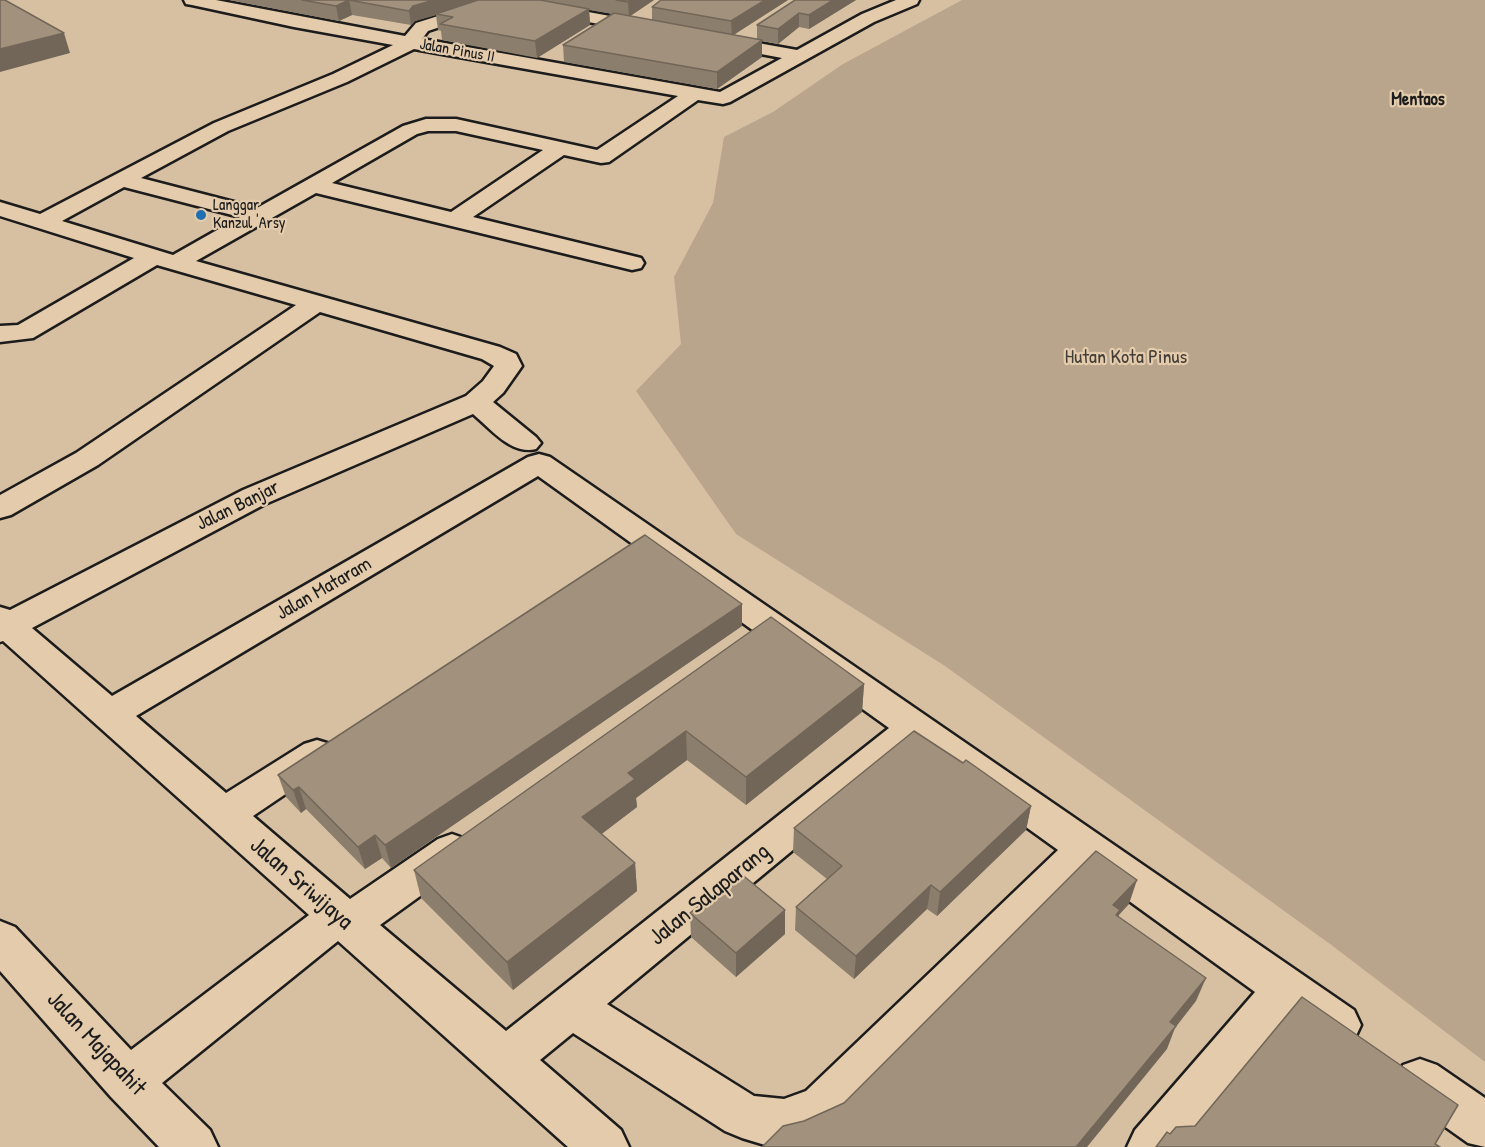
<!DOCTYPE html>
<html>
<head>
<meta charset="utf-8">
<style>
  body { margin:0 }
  canvas { display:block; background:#d7c0a2 }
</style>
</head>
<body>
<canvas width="1485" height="1147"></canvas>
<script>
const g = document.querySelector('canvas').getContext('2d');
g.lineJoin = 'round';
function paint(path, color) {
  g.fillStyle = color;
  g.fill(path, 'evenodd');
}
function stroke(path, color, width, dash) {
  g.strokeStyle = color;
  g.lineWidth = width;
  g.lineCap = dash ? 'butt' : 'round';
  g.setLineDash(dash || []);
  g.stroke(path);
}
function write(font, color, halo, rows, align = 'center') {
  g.font = font + ' "Patrick Hand",sans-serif';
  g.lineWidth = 4.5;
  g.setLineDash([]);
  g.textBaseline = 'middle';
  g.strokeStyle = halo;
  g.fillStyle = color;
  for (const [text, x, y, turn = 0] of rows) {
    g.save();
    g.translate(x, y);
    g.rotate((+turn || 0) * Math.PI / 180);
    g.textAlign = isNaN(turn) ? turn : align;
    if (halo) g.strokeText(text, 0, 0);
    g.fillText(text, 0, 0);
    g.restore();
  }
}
paint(new Path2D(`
  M962,0H1485V1062L1330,944L945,666L736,534L636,391L681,344L674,277L713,203L724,137L773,112L843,64Z`), '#b8a58c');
const street = new Path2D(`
  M184,0H216L405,36L416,23L479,3L485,4L488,8L485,12L428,31L422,39L720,92L782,58L713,45L710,41L713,37L719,36L797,50L862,14L896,0H919L917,4L874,22L730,102L723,104L698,100L609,162L601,163L564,155L473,217L641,258L644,263L641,268L632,270L316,193L196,261L500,347L516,354L522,366L503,393L493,402L536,437L541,443L536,449C511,455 491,429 473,414L265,504L32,628L112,696L528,457L539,454L550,457L1354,1010L1361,1025L1354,1040L1338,1046L1322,1040L1290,1017L1183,1147H1127L1135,1130L1255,992L1089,872L840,1123L802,1141L784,1146L765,1145L742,1138L725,1131L573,1033L540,1060L621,1130L629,1147H568L338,941L162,1083L210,1130L218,1147H159L111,1097L0,971V921L15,927L131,1050L309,915L3,641L0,642V607L10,610L243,490L466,396L483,381L494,366L482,359L320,312L98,465L11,515L0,518V495L76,453L296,305L157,265L33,338L0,342V326L18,325L134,258L0,216V202L40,214L214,123L333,74L393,45L294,27L192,5L186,4ZM414,49L678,96L597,150L456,119H426L403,126L257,208L141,178L228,131L347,82ZM428,131H456L543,150L451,212L332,183L417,134ZM124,187L240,217L173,255L62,221ZM538,476L889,728L506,1031L380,925L466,863L472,851L466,839L452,834L438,839L350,899L253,816L330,764L336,754L330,744L317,740L304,744L226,793L136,716ZM916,748L1058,850L806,1091L784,1099L754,1096L607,1004Z
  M545,4L648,23L654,24L657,28L654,32L648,33L539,13L536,9L539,5Z
  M1420,1059L1437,1065L1485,1098V1147L1468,1143L1403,1097L1396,1081L1403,1065Z`);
stroke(street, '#1c1c1c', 5);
paint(street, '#e3cbab');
paint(new Path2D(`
  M229,0H654L629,16L652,20V7L661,0H788L733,35L757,39V25L795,0H856L809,29L799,27L778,44L762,41V57L717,89L564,62L563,45L613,14L589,10L590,25L537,58L442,40L441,31L438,30L436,15L415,21L411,25L352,15L339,21Z
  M771,617L864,684L862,712L746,805L687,760L636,798L637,807L601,834L635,863L637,891L513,990L421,898L414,870Z
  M742,626L391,868L382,858L365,869L306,809L301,813L286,797L278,775Z
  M963,763L1031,806L1026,830L937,916L927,909L854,979L795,930L796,907L827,879L793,852L794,828Z
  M690,913L785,934L736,977L691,937Z`), '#8b7e6c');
paint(new Path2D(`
  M349,0L352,15L339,21L336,6Z
  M434,0H483L436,14V15L415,21L411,25L409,11L413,6Z
  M631,0H654L629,17L628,2Z
  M765,0H788L732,36L731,21Z
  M833,0H856L809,29V15Z
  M589,9L590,25L537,58L535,41Z
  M799,13V27L778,44V29Z
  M64,33L70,53L0,72V49Z
  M762,40V57L717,89V72Z
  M742,604V626L391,868L385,845Z
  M864,684L862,712L746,805V777Z
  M686,731L687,760L636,798L637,807L586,846L582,817L628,773Z
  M299,787L306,809L301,813L293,790Z
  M1031,806L1026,830L937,916L940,892Z
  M375,835L382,858L365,869L358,847Z
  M635,863L637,891L513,990L507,962Z
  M1137,880L1129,904L1119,915L1113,934V905Z
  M931,885L927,909L854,979L856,956Z
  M785,910V934L736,977V953Z
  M1206,978L1196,1001L1175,1028L1167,1049L1087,1147H1076L1170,1022Z`), '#716658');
const building = new Path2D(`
  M0,0H5L64,33L0,49Z
  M302,0H434L413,6L409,11L349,0L336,6Z
  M478,0H540L589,9L535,41L440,24L453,17L436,14Z
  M616,0H631L628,2Z
  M661,0H765L731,21L652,7Z
  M795,0H833L809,15L799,13L778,29L757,25Z
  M614,13L762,40L717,72L563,45Z
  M645,535L742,604L385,845L375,835L358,847L299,787L293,790L278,775Z
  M771,617L864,684L746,777L686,731L628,773L635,779L582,817L635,863L507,962L414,870Z
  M914,731L963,763L966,760L1031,806L940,892L931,885L856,956L796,907L842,866L794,828Z
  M1096,851L1137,880L1113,905L1120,910L1116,915L1206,978L1170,1022L1176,1026L1076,1147H762L783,1126L804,1121L844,1103Z
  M740,873L785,910L736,953L690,913Z
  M1302,997L1458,1105L1435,1144L1440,1147H1156L1167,1132L1170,1134L1176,1127L1195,1126Z`);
paint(building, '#a2927d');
stroke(building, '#716658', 1.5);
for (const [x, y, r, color] of [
  [201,215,6,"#1f6fb2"]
]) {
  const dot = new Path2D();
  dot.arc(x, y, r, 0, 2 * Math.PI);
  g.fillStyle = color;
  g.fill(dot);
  stroke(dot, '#e3cbab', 2);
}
write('16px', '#1c1c1c', '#e3cbab', [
  ["Jalan Pinus II",457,51,10]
]);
write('16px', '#1c1c1c', '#e3cbab', [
  ["Langgar",213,206],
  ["Kanzul 'Arsy",213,224]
], 'left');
write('bold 18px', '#1c1c1c', '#e3cbab', [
  ["Mentaos",1418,100]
]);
write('20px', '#433e38', '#e3cbab', [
  ["Hutan Kota Pinus",1126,358]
]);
write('20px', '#1c1c1c', '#e3cbab', [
  ["Jalan Banjar",238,506,-26],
  ["Jalan Mataram",324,589,-30]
]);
write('24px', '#1c1c1c', '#e3cbab', [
  ["Jalan Sriwijaya",301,884,41],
  ["Jalan Salaparang",710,895,-39],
  ["Jalan Majapahit",96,1044,47]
]);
</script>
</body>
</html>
